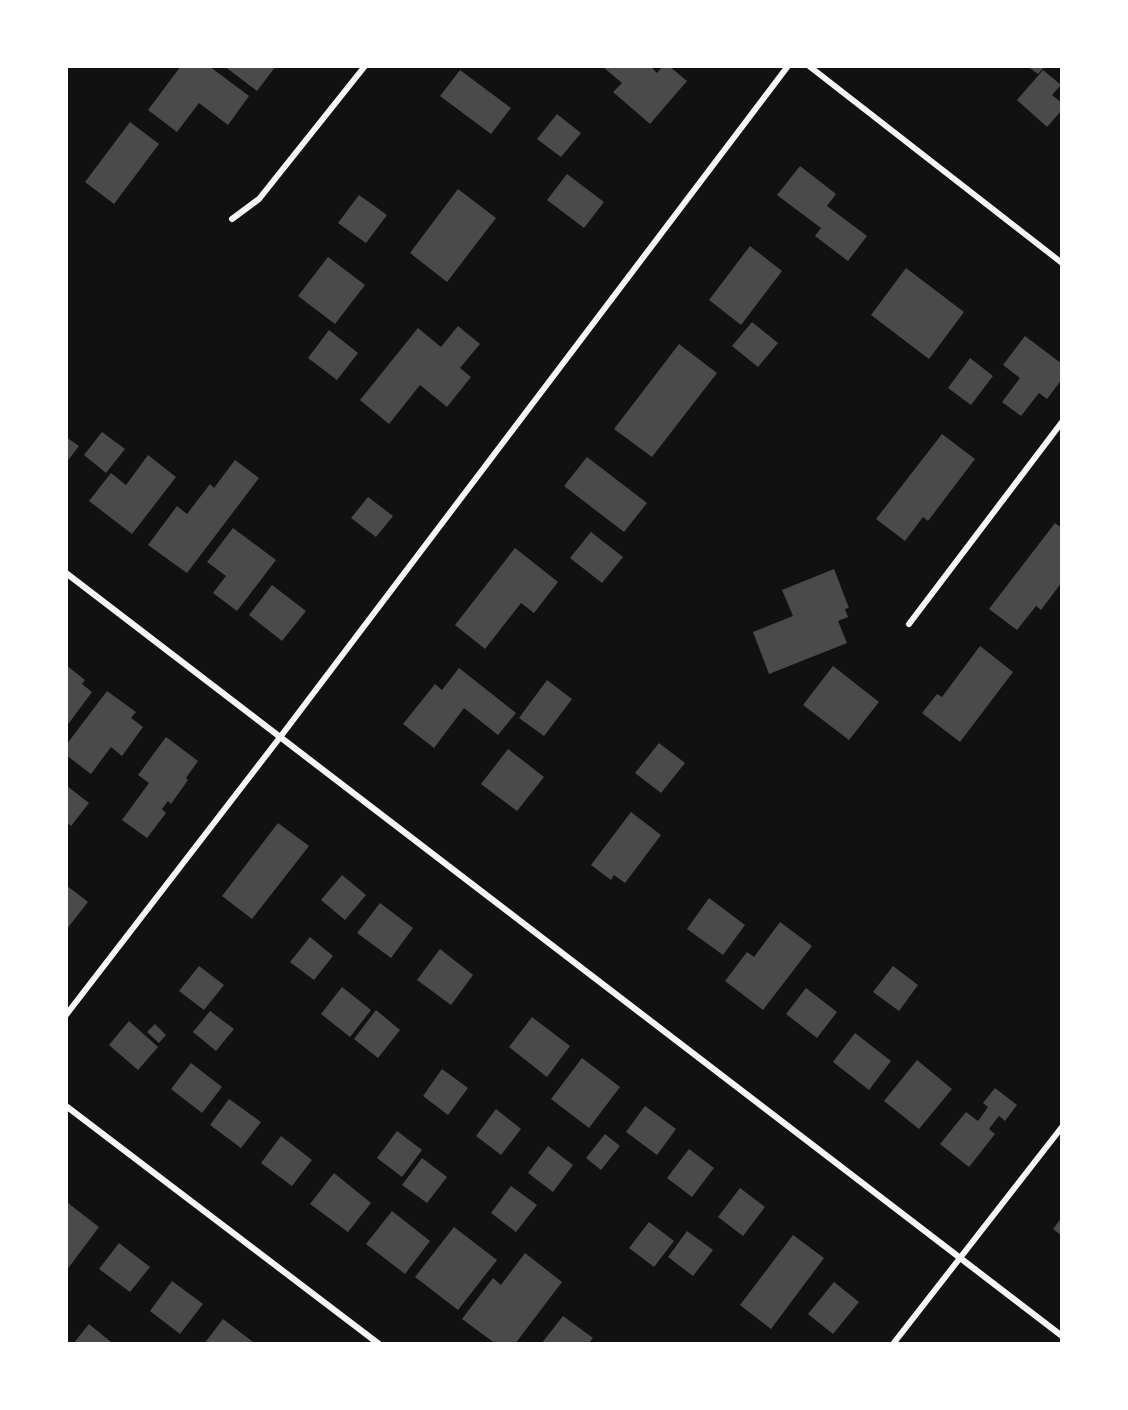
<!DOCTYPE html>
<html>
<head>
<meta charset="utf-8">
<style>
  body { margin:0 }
  #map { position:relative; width:1128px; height:1410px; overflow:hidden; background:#111; font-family:Karla,sans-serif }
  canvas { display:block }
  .frame { position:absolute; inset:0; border:68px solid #fff; pointer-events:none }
</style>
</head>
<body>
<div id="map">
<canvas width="1128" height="1410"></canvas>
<div class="frame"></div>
</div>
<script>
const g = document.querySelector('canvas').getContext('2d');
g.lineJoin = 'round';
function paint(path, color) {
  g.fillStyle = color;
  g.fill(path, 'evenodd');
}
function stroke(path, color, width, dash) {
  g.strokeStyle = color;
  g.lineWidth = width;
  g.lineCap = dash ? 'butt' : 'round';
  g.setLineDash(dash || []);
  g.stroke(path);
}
paint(new Path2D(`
  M181,66H209L249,96L228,125L199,103L177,132L148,110Z
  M224,66H276L257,91Z
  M602,66H650L657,73L663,66H669L687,81L650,124L613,92L622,83Z
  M1027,66H1045L1038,74Z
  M460,70L511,108L491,134L440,96Z
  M1043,70L1061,85L1052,95L1062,103V110L1047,127L1017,100Z
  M557,114L581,133L561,157L537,139Z
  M130,122L159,144L114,204L85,182Z
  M800,166L836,194L827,206L867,236L848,261L815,236L821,228L777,195Z
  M567,174L604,202L584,228L547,200Z
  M458,189L496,218L447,282L410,253Z
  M359,195L387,215L366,243L338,223Z
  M750,246L782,271L741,325L709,300Z
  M328,257L365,285L335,324L298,296Z
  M906,268L964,312L929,359L871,315Z
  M752,322L778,343L758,367L732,346Z
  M458,326L480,344L460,368L471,377L447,407L420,385L389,424L360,400L418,328L441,347Z
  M329,330L358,353L337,380L308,358Z
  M1025,336L1062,364V379L1047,399L1039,393L1021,416L1002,402L1020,378L1003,365Z
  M679,344L717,373L652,457L614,429Z
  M970,358L993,376L971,405L948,388Z
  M102,432L125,449L106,473L84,455Z
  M942,434L975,459L928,521L923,517L905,541L876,519Z
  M66,437L79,446L66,463Z
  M148,455L176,477L132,534L89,501L111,473L126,485Z
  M587,457L647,503L624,532L564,486Z
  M235,460L259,478L187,573L148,545L177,506L187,514L210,484L214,488Z
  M368,497L393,516L376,537L351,518Z
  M1055,523L1062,528V582L1041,610L1036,606L1017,630L989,609Z
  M233,528L276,560L237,611L213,593L226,576L207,562Z
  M591,532L623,557L602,583L570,558Z
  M515,548L558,582L534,613L521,603L485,649L455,625Z
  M834,569L849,608L845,609L848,617L838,621L847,643L769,674L753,632L793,616L782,590Z
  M272,585L306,611L282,641L249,615Z
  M980,646L1013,672L960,742L922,713L937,694L942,697Z
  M66,665L85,680L82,684L92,692L66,727Z
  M833,666L879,702L849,740L803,705Z
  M459,668L516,713L498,735L464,708L434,748L403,724L435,684L442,690Z
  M547,680L572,699L544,736L519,718Z
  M107,691L136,712L131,718L143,727L122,756L111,747L91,774L66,755V745Z
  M166,737L198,761L186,778L188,780L171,804L168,801L162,809L166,813L147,838L122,820L149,783L138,775Z
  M659,743L685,763L661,793L635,773Z
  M508,749L544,777L517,811L481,784Z
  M67,786L89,803L71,826L66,822Z
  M631,812L661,835L625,883L614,875L611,880L591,865Z
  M278,823L309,846L252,919L222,896Z
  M342,875L366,895L345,920L321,900Z
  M66,885L88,902L66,930Z
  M709,898L745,925L723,955L687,929Z
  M380,903L413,928L391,958L357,933Z
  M780,922L812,946L763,1010L725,981L747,952L754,957Z
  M310,937L333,956L314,980L290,962Z
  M440,949L473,975L451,1005L417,980Z
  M199,966L224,985L204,1010L179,991Z
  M893,966L918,985L899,1011L873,992Z
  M342,987L371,1010L350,1037L321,1014Z
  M806,988L837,1012L817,1038L786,1014Z
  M376,1010L400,1030L378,1058L354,1039Z
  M210,1011L234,1029L216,1051L193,1032Z
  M532,1017L570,1046L547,1077L509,1047Z
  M129,1021L158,1047L138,1070L109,1045Z
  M155,1024L166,1035L159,1043L147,1032Z
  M855,1033L891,1061L869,1090L833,1062Z
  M582,1058L620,1087L589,1128L551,1099Z
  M917,1060L952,1089L919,1129L884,1101Z
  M191,1063L222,1087L202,1113L171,1089Z
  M442,1069L468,1088L448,1115L423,1096Z
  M995,1088L1017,1105L1005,1121L999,1116L989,1129L995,1134L969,1167L940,1144L966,1112L978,1121L988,1107L983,1103Z
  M229,1099L261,1122L241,1148L210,1125Z
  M645,1106L676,1129L657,1155L626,1132Z
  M496,1109L521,1129L501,1155L476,1136Z
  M397,1131L422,1150L402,1177L377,1158Z
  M605,1134L620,1146L601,1170L586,1158Z
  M281,1136L312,1160L292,1186L261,1163Z
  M548,1146L573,1165L553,1192L528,1173Z
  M689,1149L714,1168L692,1197L667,1178Z
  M422,1158L447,1177L427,1203L402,1185Z
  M334,1173L371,1203L348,1232L310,1204Z
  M511,1186L537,1205L516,1232L491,1213Z
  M740,1188L765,1207L743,1236L718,1217Z
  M68,1203L99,1227L66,1271V1205Z
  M392,1211L430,1241L405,1274L366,1244Z
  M1062,1217V1236L1053,1229Z
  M649,1222L674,1241L654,1267L629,1248Z
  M454,1227L497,1260L458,1310L415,1277Z
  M687,1231L713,1250L693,1276L668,1257Z
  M793,1235L824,1258L771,1329L740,1305Z
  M119,1243L150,1267L130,1292L99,1269Z
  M525,1253L562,1282L515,1344H496L462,1319L493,1278L501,1285Z
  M172,1281L203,1304L180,1334L150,1311Z
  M834,1282L859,1302L833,1334L808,1314Z
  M563,1316L593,1338L588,1344H541Z
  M223,1319L253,1342L252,1344H204Z
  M89,1324L111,1342L109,1344H73Z`), '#4a4a4a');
stroke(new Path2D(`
  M809,66L1062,263
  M232,219L259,199L365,66
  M66,573L1062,1336
  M909,624L1062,422
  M66,1015L281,736L788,66
  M66,1106L379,1344
  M893,1344L1062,1127`), '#f5f5f5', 6);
</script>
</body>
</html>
